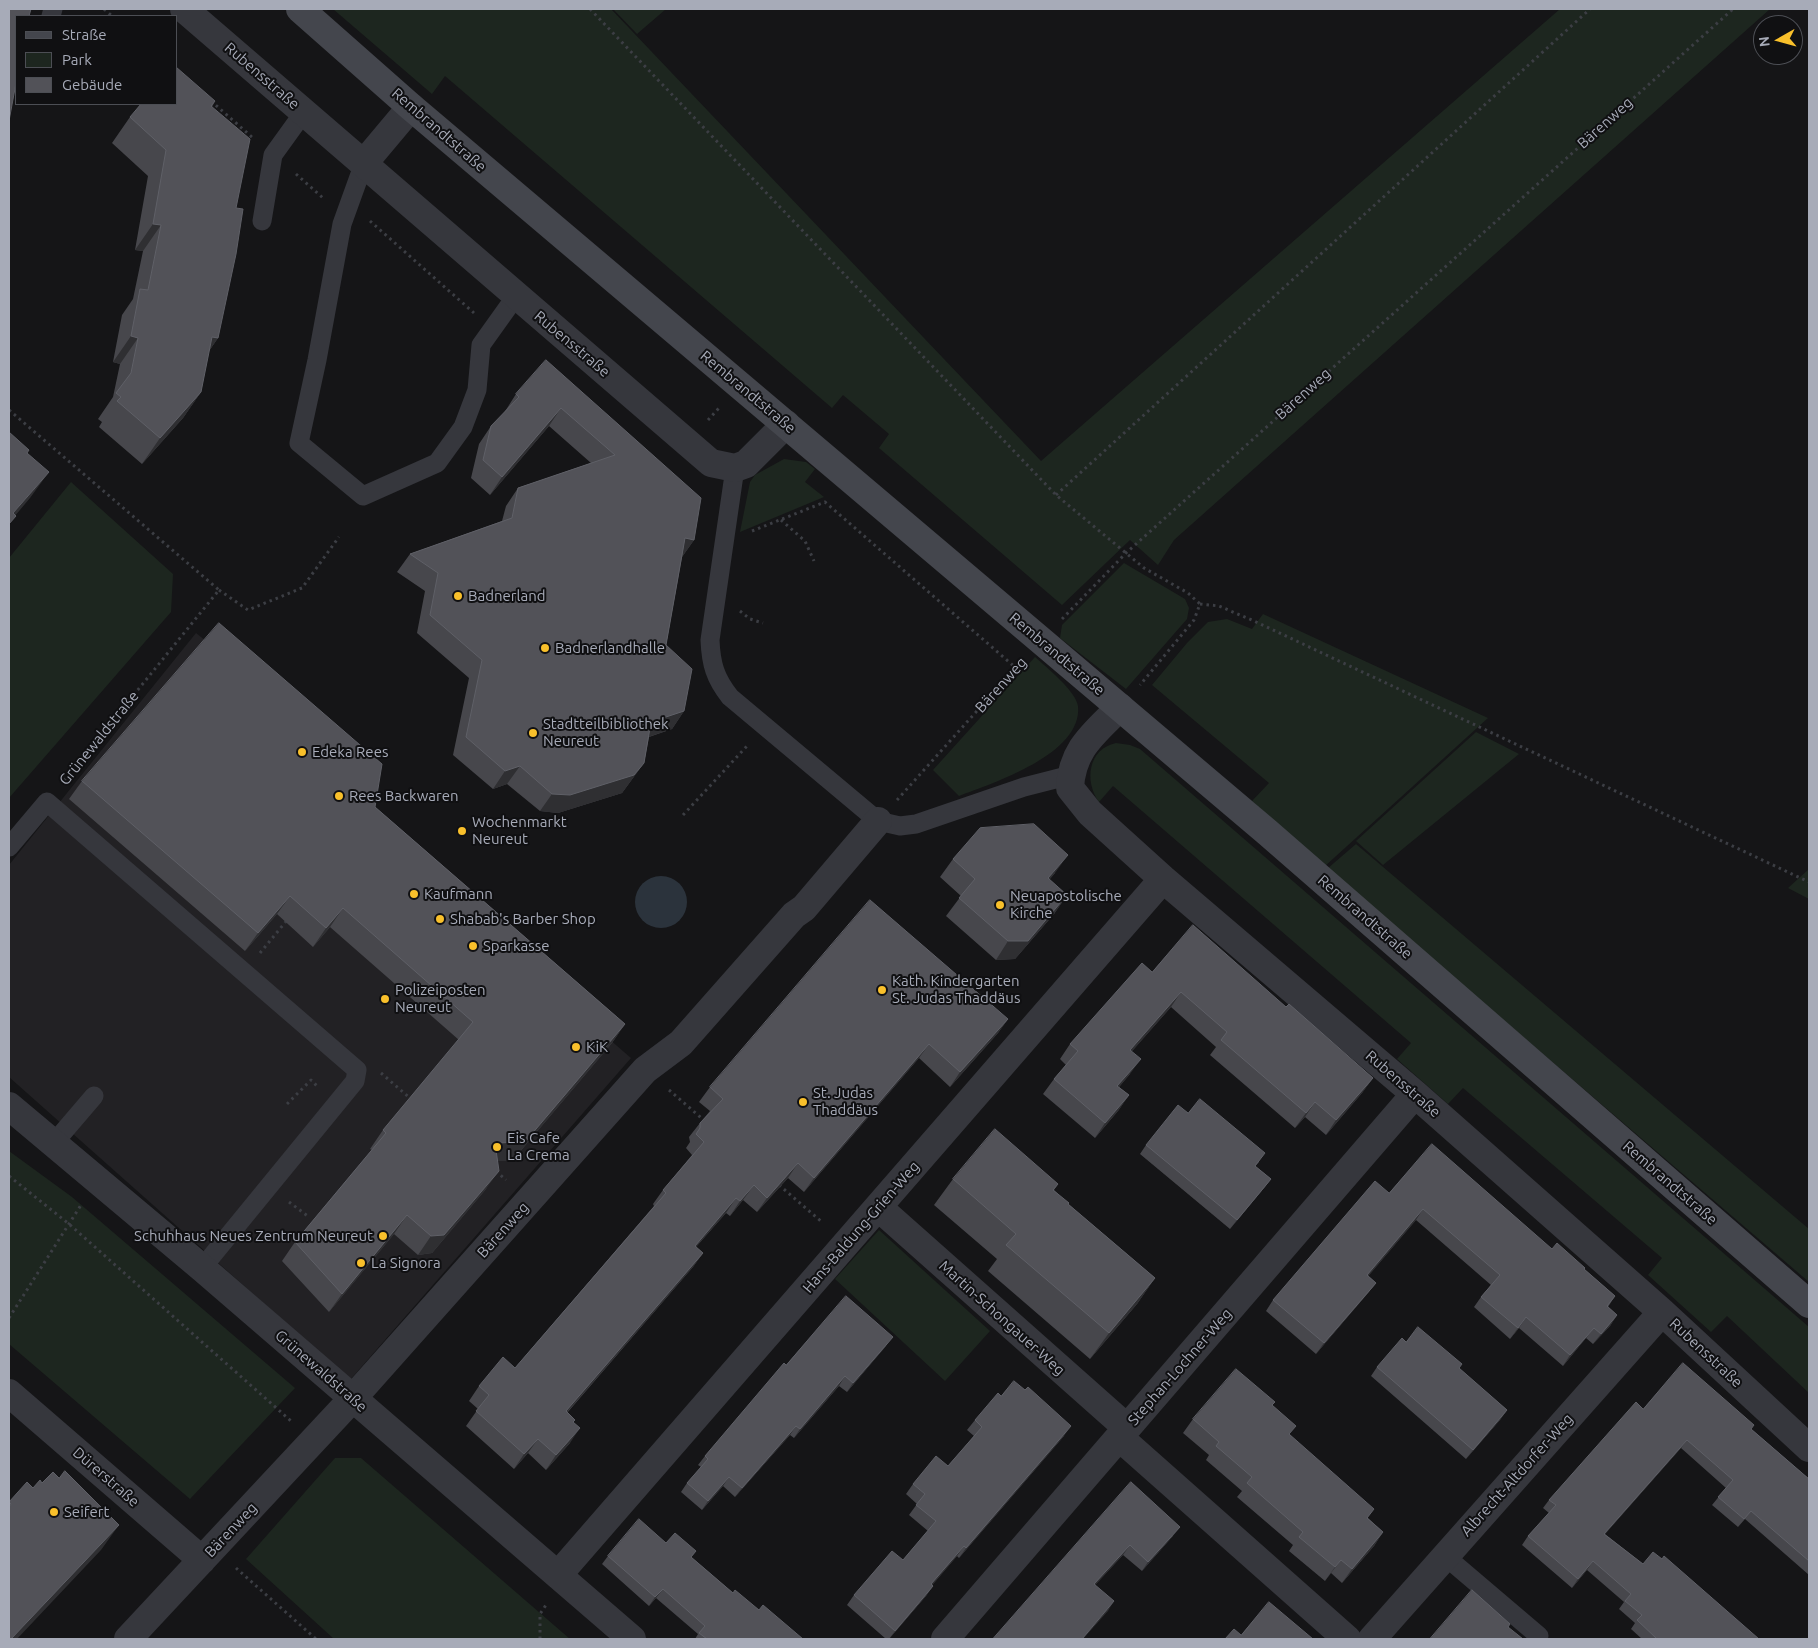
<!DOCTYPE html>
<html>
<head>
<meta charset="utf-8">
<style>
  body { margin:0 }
  #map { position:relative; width:1818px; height:1648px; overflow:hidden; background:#151517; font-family:Ubuntu,sans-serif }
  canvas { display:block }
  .frame { position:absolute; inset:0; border:10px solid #a7abb8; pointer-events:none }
  .legend { position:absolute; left:15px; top:15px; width:162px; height:90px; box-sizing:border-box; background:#101012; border:1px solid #4c4e54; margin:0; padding:6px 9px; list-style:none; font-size:15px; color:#a7abb8 }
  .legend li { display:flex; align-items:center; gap:10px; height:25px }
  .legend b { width:25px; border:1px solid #4c4e54 }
  .north { position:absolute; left:1753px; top:15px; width:50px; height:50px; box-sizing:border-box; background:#101012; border:1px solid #4c4e54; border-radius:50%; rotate:263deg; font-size:14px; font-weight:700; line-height:20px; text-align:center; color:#a7abb8 }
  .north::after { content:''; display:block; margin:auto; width:18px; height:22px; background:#f9c02b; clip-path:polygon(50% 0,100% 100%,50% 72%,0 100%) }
</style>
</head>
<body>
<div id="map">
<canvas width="1818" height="1648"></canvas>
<div class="frame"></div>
<ul class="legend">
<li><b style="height:6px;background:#44464d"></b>Straße</li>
<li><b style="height:14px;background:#1d261f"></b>Park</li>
<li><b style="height:14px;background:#525258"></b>Gebäude</li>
</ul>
<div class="north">N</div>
</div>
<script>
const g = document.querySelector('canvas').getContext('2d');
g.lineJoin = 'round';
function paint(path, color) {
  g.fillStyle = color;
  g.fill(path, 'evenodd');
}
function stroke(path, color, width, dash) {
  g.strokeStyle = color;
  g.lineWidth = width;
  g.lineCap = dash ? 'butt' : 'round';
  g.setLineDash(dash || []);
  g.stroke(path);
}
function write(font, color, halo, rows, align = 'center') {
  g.font = font + ' Ubuntu,sans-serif';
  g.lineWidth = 4;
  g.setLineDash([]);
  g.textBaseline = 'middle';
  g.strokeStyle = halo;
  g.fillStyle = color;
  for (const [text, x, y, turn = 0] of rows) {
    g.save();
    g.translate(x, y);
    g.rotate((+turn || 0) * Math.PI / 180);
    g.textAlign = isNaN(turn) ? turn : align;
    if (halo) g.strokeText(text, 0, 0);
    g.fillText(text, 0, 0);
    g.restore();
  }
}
paint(new Path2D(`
  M196,633L206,641L358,822L631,1058L350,1380L9,1077V865Z`), '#222124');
paint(new Path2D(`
  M333,9H611L1041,461L1560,9H1770L1174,540L1158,565L1130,540L1062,605L879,448L889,434L843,395L832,408L445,76L432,94Z
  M613,9H666L637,34Z
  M784,459L806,462L815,469L805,482L824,497L740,532L750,482L755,475Z
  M71,482L173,574L171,612L9,798V558Z
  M1124,563L1185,599L1189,608L1187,619L1126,689L1060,638L1062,625Z
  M1263,614L1488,718L1324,867L1252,801L1269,783L1152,685L1187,643L1208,622L1227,619L1252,629Z
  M1035,657C1046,667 1076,691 1078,706C1083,754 993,783 959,796L933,770Z
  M1476,732L1519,754L1383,865L1356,841Z
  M1116,743L1130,745L1140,749L1809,1327V1393L1727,1316L1711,1332L1648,1275L1662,1258L1463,1088L1448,1104L1397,1059L1411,1043L1113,786L1099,802C1084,781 1088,749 1116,743Z
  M1356,844L1809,1229V1282L1327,869Z
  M1809,869V899L1788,888Z
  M9,1151L72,1197L295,1388L190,1499L9,1344Z
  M879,1230L990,1331L945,1381L835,1279Z
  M335,1458H361L570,1639H334L246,1559Z`), '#1d261f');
paint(new Path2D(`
  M635 902a26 26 0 1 1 52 0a26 26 0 1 1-52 0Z`), '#2b333c');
stroke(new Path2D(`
  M104,9L112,16
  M590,9L1056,495L1144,568L1188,593L1200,604L1194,620L1140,685
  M211,101L253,138
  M296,174L323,198
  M370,221L474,313
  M9,410L219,590L63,782
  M708,420L719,408
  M1056,495L1590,9
  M781,520L805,541L814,561
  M752,531L825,502L1016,668
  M219,590L248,610L302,588L339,537
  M1200,604L1219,606L1254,621L1809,882
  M740,611L750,619L763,623
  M1062,619L1126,553L1733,9
  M897,800L1020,663
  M683,815L747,746
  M260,953L288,919
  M381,1073L411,1099
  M669,1090L706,1122
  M287,1104L311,1080L317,1086
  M496,1171L506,1180
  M9,1176L69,1224L291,1421
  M779,1185L823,1223
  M289,1202L309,1217
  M9,1318L81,1205
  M236,1568L316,1639
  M540,1639V1614L546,1605`), '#3c3e44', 3, [2.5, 4]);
stroke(new Path2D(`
  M51,16L53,9
  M364,163L342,224L317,360L299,443L363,496L437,463L463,427L477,390L481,345L516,296
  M262,221L273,155L304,112
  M735,468L710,640C711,664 715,678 730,697L878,821L900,826L916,824L1024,787L1071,775
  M9,847L47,802L357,1070L355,1081L202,1268
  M53,1144L94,1096
  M1445,1556L1539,1636`), '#36373d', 19);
stroke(new Path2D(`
  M184,9L711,463L735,468L746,464L786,424
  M364,163L411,107
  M1120,707C1095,733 1072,748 1070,788L1090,813L1163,879L1415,1094L1662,1312L1809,1448
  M9,1106L202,1268L632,1639
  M878,1207L1127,1428
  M9,1393L202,1560
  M1119,1437L1347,1639
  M558,1575L1163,879
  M128,1639L353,1398L645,1070L681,1043L794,915L804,908L878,821
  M945,1639L1415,1094
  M1372,1639L1662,1312`), '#36373d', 28);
stroke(new Path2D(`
  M300,9L411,107L1267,832L1809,1304`), '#44464d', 28);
paint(new Path2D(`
  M215,101L212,107L236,208L218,338L209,351L201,392L183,418L142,464L99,427L102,422L98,419L113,397L120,364L113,362L122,315L133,299L143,251L135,250L148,176L112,143L130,117Z
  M546,360L694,540L682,557L666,645L684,711L672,729L649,737L644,763L622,793L558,813L540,811L507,784L493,789L453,755L469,678L417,633L425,591L397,572L410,554L502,521L506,506L518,488L591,463L549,426L490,495L471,478L479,444L491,426L504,413L516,394Z
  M82,781L375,807L625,1024L612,1043L512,1161H498L486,1189L432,1253L418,1255L394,1234L329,1312L282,1261L295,1242L372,1150L370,1149L383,1130L459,1040L330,927L313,947L277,914L245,951L69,799Z
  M953,859L1055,873L1049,880L1067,895L1054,914L1015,959L996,960L946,916L961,896L940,877Z
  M1152,972L1286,1007L1373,1078L1362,1093L1326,1135L1305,1117L1295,1128L1210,1055L1216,1047L1171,1007L1132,1051L1130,1074L1119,1087L1129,1095L1118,1111L1095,1138L1043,1094L1054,1079L1066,1065L1060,1059L1070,1044Z
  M1008,1019L998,1033L950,1087L919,1058L804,1192L788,1178L757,1212L743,1200L730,1216L726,1213L696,1247L703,1253L693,1267L567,1413L573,1422L570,1443L546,1470L528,1453L514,1469L466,1426L478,1409L469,1401L479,1386L515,1368L654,1206L653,1204L663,1190L692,1155L686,1148L690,1142L689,1137L700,1123L710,1111L699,1102L710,1087Z
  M1188,1113L1259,1162L1255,1166L1271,1179L1264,1188L1230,1229L1140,1154L1146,1145Z
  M953,1179L1058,1184L1054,1190L1068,1204L1155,1278L1137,1304L1090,1359L988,1271L997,1259L934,1205Z
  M1389,1193L1552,1249L1584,1269L1615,1296L1608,1307L1617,1315L1610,1326L1593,1344L1586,1338L1563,1366L1519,1328L1510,1339L1474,1307L1481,1297L1491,1285L1416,1220L1368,1276L1376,1283L1368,1293L1316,1354L1266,1311L1273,1300Z
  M1406,1342L1459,1369L1507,1410L1500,1420L1466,1459L1371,1376L1377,1367Z
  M886,1346L847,1392L839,1386L794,1438L790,1435L735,1497L723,1486L702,1510L681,1492L687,1483L701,1467L698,1465L705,1456L786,1365Z
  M1001,1396L1064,1436L959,1558L957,1556L932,1585L933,1586L926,1596L889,1639H886L847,1605L854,1595L903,1560L928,1531L909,1515L917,1504L906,1494L913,1484L948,1466L974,1436L967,1430L975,1420Z
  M1272,1406L1289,1434L1368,1518L1383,1532L1374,1546L1342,1583L1331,1573L1325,1581L1289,1551L1293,1545L1237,1497L1242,1491L1206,1460L1209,1455L1183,1433L1193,1419Z
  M1643,1409L1751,1429L1809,1479V1575L1745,1519L1738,1527L1712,1505L1726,1488L1681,1448L1605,1534L1643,1564L1759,1639H1642L1631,1629L1635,1623L1619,1609L1624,1602L1587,1570L1572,1588L1522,1545L1528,1536L1549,1513L1543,1508L1549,1500Z
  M1131,1482L1173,1536L1142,1571L1123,1555L1095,1585L1108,1611L993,1639Z
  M666,1543L696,1551L691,1557L733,1593L803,1639H695L698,1634L656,1598L649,1606L602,1564L608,1556Z`), '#47474c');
paint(new Path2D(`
  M153,224L161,225L143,251L135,250Z
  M131,336L138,338L120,364L113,362Z
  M212,337L218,338L200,364Z
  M201,392L183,418L142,464L160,438Z
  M561,408L549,426L490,495L502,477Z
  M49,472L30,498L9,523L13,513Z
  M685,538L694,540L682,557Z
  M684,711L672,729L639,740L651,722Z
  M644,763L622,793L558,813L540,811L552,794Z
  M520,766L507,784L493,789L505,771Z
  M1068,855L1055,873L1035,896L1048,878Z
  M1067,895L1054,914L1015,959L996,960L1008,941Z
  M290,896L277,914L245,951L258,933Z
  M343,908L330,927L313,947L326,928Z
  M1181,992L1171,1007L1120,1065L1130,1050Z
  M1008,1019L998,1033L950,1087L960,1072Z
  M625,1024L612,1043L512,1161H482L495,1143Z
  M929,1044L919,1058L804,1192L814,1178Z
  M1141,1059L1130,1074L1107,1101L1117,1086Z
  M1373,1078L1362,1093L1326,1135L1336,1120Z
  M1129,1095L1118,1111L1095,1138L1105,1123Z
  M1315,1102L1305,1117L1295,1128L1306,1113Z
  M798,1163L788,1178L757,1212L767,1198Z
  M499,1171L486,1189L432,1253L418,1255L431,1236Z
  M1271,1179L1264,1188L1230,1229L1237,1220Z
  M754,1185L743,1200L730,1216L740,1201Z
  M736,1198L726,1213L684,1260L695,1246Z
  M1423,1209L1416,1220L1360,1286L1367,1275Z
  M407,1215L394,1234L329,1312L342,1294Z
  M703,1253L693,1267L555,1426L566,1411Z
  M1155,1278L1137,1304L1090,1359L1109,1333Z
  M1376,1283L1368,1293L1316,1354L1324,1343Z
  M1617,1315L1610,1326L1593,1344L1601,1334Z
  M1526,1317L1519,1328L1510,1339Z
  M1594,1328L1586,1338L1563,1366L1570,1355Z
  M893,1337L886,1346L847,1392L853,1383Z
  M845,1376L839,1386L794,1438L800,1429Z
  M1507,1410L1500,1420L1466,1459L1473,1450Z
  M796,1426L790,1435L735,1497L742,1488Z
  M1071,1426L1064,1436L959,1558L966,1548Z
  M580,1428L570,1443L546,1470L556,1455Z
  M538,1439L528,1453L514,1469L524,1454Z
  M1687,1440L1681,1448L1598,1542L1604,1534Z
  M729,1477L723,1486L702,1510L708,1501Z
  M119,1525L101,1550L17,1639H11Z
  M1180,1527L1173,1536L1142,1571L1148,1562Z
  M1383,1532L1374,1546L1342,1583L1352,1569Z
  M1130,1545L1123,1555L1088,1593L1094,1584Z
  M964,1546L957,1556L924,1595L931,1584Z
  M1341,1560L1331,1573L1325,1581L1335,1567Z
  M1593,1561L1587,1570L1572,1588L1578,1579Z
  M933,1586L926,1596L889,1639L895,1631Z
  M663,1589L656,1598L649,1606L655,1597Z
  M1114,1601L1108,1611L1083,1639H1082Z`), '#2f2f32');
const building = new Path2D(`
  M9,9H31L29,16H16V83L9,121Z
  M176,67L215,101L211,106L250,139L236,208L243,209L236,254L218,338L212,337L201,392L160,438L117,401L121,397L116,393L131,373L138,338L131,336L140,289L148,290L161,225L153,224L166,150L130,117L141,104H176Z
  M546,360L701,498L694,540L685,538L666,645L692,669L684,711L651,722L644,763L634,775L570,795L552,794L520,766L505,771L466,737L482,660L430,615L438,573L410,554L512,518L518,488L615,455L561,408L502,477L483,460L491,426L519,397L516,394Z
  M9,432L29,450L27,453L49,472L13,513L16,516L9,524Z
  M219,623L382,764L375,807L625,1024L525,1142L495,1143L499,1171L444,1235L431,1236L407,1215L342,1294L295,1242L386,1133L383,1130L473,1022L343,908L326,928L290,896L258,933L82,781Z
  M1034,824L1068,855L1048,878L1067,895L1028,941H1008L959,898L975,879L953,859L980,828Z
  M870,900L1008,1019L960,1072L929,1044L814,1178L798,1163L767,1198L754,1185L740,1201L736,1198L695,1246L703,1253L566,1411L575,1420L573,1422L580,1428L556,1455L538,1439L524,1454L476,1411L489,1395L479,1386L503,1357L515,1368L666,1193L663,1190L704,1142L696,1134L700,1128V1123L723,1099L710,1087Z
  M1193,925L1286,1007L1289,1004L1373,1078L1336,1120L1315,1102L1306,1113L1221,1040L1227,1032L1181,992L1130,1050L1141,1059L1117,1086L1129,1095L1105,1123L1054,1079L1078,1051L1070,1044L1142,963L1152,972Z
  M1200,1099L1265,1153L1255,1166L1271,1179L1237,1220L1146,1145L1178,1105L1188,1113Z
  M995,1129L1058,1184L1053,1190L1069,1203L1068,1204L1155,1278L1109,1333L1006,1245L1016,1234L953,1179Z
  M1432,1144L1552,1249L1557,1243L1585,1268L1584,1269L1615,1296L1607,1306L1617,1315L1601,1334L1594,1328L1570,1355L1526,1317L1518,1328L1481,1297L1500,1275L1423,1209L1367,1275L1376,1283L1324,1343L1273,1300L1375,1181L1389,1193Z
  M846,1296L893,1337L853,1383L845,1376L800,1429L796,1426L742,1488L729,1477L708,1501L687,1483L708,1459L705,1456L784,1363L786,1365Z
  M1418,1327L1462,1364L1459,1368L1507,1410L1473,1450L1377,1367L1402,1338L1406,1342Z
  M1683,1363L1754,1425L1751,1429L1809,1479V1561L1751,1511L1744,1519L1718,1497L1733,1480L1687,1440L1604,1534L1643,1564L1653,1552L1662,1559L1664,1556L1759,1639H1657L1637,1620L1642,1615L1625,1601L1631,1594L1593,1561L1578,1579L1528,1536L1556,1505L1549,1500L1636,1402L1643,1409Z
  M1236,1369L1275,1402L1272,1405L1296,1426L1289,1434L1374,1509L1367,1518L1383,1532L1352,1569L1341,1560L1335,1567L1299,1537L1303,1532L1247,1483L1252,1477L1216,1446L1219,1442L1193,1419Z
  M1014,1381L1025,1390L1028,1387L1071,1426L966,1548L964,1546L931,1584L933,1586L895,1631L854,1595L892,1551L903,1560L936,1521L916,1505L925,1494L913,1484L936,1456L948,1466L982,1427L975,1420L998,1393L1001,1396Z
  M65,1471L119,1525L11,1639H9V1507L11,1504L9,1502L27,1482L33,1488L40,1480L42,1483L53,1472L59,1478Z
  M1131,1482L1180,1527L1148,1562L1130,1545L1094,1584L1114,1601L1082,1639H993Z
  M639,1519L666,1543L675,1533L696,1551L691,1557L733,1593L735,1590L759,1610L763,1605L803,1639H707L699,1633L705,1626L663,1589L655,1597L608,1556Z
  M1472,1590L1510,1624L1508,1627L1523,1639H1430Z
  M1269,1602L1313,1639H1225L1234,1629L1241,1635Z`);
paint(building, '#525258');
stroke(building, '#5f6067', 1);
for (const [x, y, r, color] of [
  [458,596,5,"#f9c02b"],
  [545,648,5,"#f9c02b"],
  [533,733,5,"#f9c02b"],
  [302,752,5,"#f9c02b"],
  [339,796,5,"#f9c02b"],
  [462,831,5,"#f9c02b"],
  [414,894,5,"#f9c02b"],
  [1000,905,5,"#f9c02b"],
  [440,919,5,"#f9c02b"],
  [473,946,5,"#f9c02b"],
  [882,990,5,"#f9c02b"],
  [385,999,5,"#f9c02b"],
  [576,1047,5,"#f9c02b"],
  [803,1102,5,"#f9c02b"],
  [497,1147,5,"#f9c02b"],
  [383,1236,5,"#f9c02b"],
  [361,1263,5,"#f9c02b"],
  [54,1512,5,"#f9c02b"]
]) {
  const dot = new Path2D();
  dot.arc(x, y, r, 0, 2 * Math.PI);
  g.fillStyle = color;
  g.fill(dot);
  stroke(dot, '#101012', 2);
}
write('15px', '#a7abb8', '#101012', [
  ["Rubensstraße",262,76,41],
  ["Bärenweg",1605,123,-42],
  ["Rembrandtstraße",439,130,41],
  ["Rubensstraße",572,344,40],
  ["Rembrandtstraße",748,392,40],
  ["Bärenweg",1303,394,-42],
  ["Rembrandtstraße",1057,654,40],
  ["Bärenweg",1001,685,-48],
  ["Grünewaldstraße",99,738,-51],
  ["Rembrandtstraße",1365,917,41],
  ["Rubensstraße",1403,1084,41],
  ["Rembrandtstraße",1670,1183,41],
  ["Hans-Baldung-Grien-Weg",861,1227,-49],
  ["Bärenweg",503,1230,-48],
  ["Martin-Schongauer-Weg",1002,1318,42],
  ["Rubensstraße",1706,1353,43],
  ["Stephan-Lochner-Weg",1180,1367,-49],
  ["Grünewaldstraße",321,1371,41],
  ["Albrecht-Altdorfer-Weg",1517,1475,-48],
  ["Dürerstraße",106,1477,41],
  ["Bärenweg",231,1530,-47]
]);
write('15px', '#a7abb8', '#101012', [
  ["Badnerland",468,596],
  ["Badnerlandhalle",555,648],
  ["Stadtteilbibliothek",543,724],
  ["Neureut",543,741],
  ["Edeka Rees",312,752],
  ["Rees Backwaren",349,796],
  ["Wochenmarkt",472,822],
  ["Neureut",472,839],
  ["Kaufmann",424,894],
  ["Neuapostolische",1010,896],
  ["Kirche",1010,913],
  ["Shabab's Barber Shop",450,919],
  ["Sparkasse",483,946],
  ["Kath. Kindergarten",892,981],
  ["St. Judas Thaddäus",892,998],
  ["Polizeiposten",395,990],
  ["Neureut",395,1007],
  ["KiK",586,1047],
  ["St. Judas",813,1093],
  ["Thaddäus",813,1110],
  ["Eis Cafe",507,1138],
  ["La Crema",507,1155],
  ["Schuhhaus Neues Zentrum Neureut",373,1236,"right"],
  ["La Signora",371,1263],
  ["Seifert",64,1512]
], 'left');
</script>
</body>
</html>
